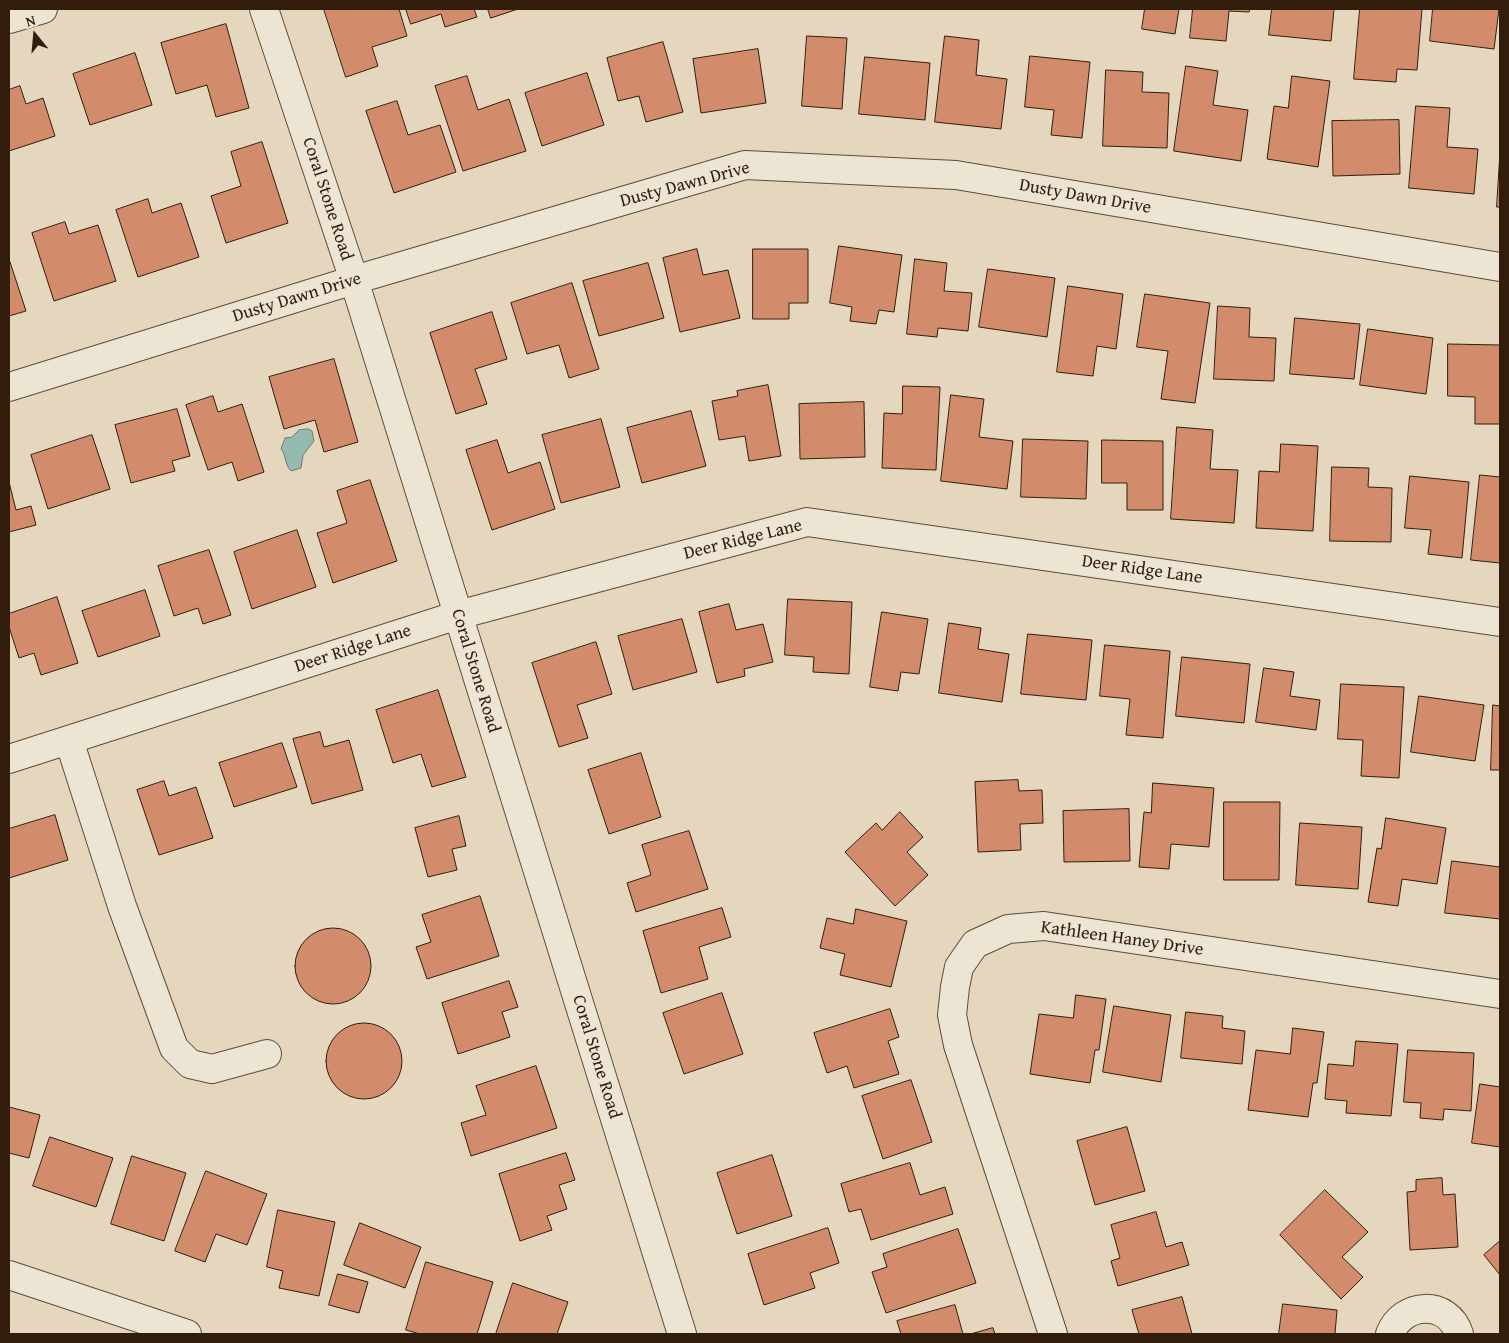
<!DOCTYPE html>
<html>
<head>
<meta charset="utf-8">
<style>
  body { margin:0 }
  #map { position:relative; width:1509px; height:1343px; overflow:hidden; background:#e4d7bd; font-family:"Gentium Book Plus",serif }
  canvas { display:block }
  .frame { position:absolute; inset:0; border:10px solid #321d0c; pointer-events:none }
  .north { position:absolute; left:10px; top:10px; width:50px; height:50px; -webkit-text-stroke:4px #ede5d4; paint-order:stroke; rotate:343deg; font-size:14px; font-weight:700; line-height:20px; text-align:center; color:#321d0c }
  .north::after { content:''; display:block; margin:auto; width:18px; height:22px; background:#321d0c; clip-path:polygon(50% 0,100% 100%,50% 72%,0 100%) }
</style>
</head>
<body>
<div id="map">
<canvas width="1509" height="1343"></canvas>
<div class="frame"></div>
<div class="north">N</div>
</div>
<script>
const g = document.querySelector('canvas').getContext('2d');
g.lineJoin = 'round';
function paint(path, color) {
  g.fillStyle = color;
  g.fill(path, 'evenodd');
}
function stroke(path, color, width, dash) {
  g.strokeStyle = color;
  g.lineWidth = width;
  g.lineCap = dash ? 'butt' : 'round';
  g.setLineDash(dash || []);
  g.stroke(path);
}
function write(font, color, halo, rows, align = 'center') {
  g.font = font + ' "Gentium Book Plus",serif';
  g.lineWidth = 4;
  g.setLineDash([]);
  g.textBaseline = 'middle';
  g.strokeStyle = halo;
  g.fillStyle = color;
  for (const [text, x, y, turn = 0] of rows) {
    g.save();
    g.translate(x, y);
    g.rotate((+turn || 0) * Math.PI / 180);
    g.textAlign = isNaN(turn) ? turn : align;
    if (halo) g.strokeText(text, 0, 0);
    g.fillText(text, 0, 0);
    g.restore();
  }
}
const water = new Path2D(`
  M308,429L312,431L314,441L303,455L301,468L291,471C284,464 287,456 281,449L285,438L292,437L299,430Z`);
paint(water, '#95bab0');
stroke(water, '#6d7b6e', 1);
const building = new Path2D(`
  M324,9H399L407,36L372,47L378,66L346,77Z
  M406,9H474L477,17L445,27L441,14L411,24Z
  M488,9H518L491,18Z
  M1145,9H1179L1175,34L1142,29Z
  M1193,9H1250L1249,12L1229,11L1226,41L1190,38Z
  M1272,9H1334L1331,41L1269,35Z
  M1360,9H1422L1417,70L1397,69L1396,82L1354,79Z
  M1433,9H1499L1494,49L1430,41Z
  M226,24L249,108L216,117L207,85L176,94L161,43Z
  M807,36L847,38L842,109L802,106Z
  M945,36L979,40L976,75L1007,79L1001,129L935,122Z
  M663,42L683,112L646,122L639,96L618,101L607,58Z
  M758,49L766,103L701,113L693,59Z
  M135,53L152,105L90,125L73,74Z
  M1030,56L1090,62L1082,138L1051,135L1054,110L1025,107Z
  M865,57L930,63L925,120L859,114Z
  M1186,66L1218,71L1213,105L1248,110L1241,161L1174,151Z
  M1106,70L1143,72L1142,92L1169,93L1167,148L1103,146Z
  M587,73L604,125L542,146L525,93Z
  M467,76L478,110L509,99L526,151L463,171L435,86Z
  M1292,76L1330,81L1318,167L1267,159L1274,106L1288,108Z
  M20,86L26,104L43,98L55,136L9,151V90Z
  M397,101L408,135L440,125L456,172L394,193L366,111Z
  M1416,106L1450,108L1447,147L1478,149L1474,194L1409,188Z
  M1399,120L1400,174L1333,176L1332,121Z
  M262,142L288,223L226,243L211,196L241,186L231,152Z
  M1500,152V207H1497Z
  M148,199L152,213L181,203L199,257L138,277L116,210Z
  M65,222L69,234L98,225L116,281L54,301L32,233Z
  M839,246L902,255L894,312L879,310L876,324L850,321L852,307L830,303Z
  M697,249L703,275L728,270L740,318L680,332L663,258Z
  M753,249H808V303H789V319H753Z
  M9,259L26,311L9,316Z
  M915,259L947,263L944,291L972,293L968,331L938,328L937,337L907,334Z
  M648,263L664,318L599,336L583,281Z
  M988,269L1055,278L1047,337L979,327Z
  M572,283L599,369L569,378L559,345L527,354L511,303Z
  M1068,286L1123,294L1116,349L1097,346L1093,376L1057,372Z
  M1145,294L1210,303L1195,403L1161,399L1168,351L1137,347Z
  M1218,306L1250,308L1249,337L1276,338L1274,381L1214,379Z
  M492,312L507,359L475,369L487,404L456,414L430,333Z
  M1295,318L1360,324L1354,379L1290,374Z
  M1368,329L1433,338L1426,394L1360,385Z
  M1448,344L1500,345V424H1475V397L1448,396Z
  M334,359L358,442L324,452L315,420L284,429L269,377Z
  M768,385L781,456L749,461L745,436L719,440L712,401L738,396L737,391Z
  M903,386L940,387L936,470L882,468L884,413L902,414Z
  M951,395L984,399L979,437L1013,441L1007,489L941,481Z
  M213,396L218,412L242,404L264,472L238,481L232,462L208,470L186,405Z
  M864,402L865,457L800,459L799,404Z
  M177,409L190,456L172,461L175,471L131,483L115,425Z
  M691,411L706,466L642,483L627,428Z
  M601,419L620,487L561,503L542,435Z
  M1177,427L1213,430L1210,469L1238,470L1234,523L1171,519Z
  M92,435L110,489L48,509L31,455Z
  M1023,439L1088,441L1086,499L1021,497Z
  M497,440L508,473L540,462L555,509L492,530L466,450Z
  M1102,440L1163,441V510H1127V483H1102Z
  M1281,444L1318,446L1313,531L1256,528L1259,471L1279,472Z
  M1332,467L1369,468L1368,487L1392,488L1391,542L1330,541Z
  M1480,475L1500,477V563L1471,560Z
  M1410,476L1469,482L1462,558L1428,554L1431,530L1405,528Z
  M370,480L397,561L333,583L317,533L347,523L337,491Z
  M9,482L16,510L31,506L36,525L9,532Z
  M297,530L316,587L252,609L234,552Z
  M209,550L231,615L203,624L198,608L174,616L158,566Z
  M145,590L160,636L98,657L82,611Z
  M57,597L78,663L41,675L34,653L19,658L9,627V614Z
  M788,599L852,602L849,674L813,672L814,657L785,655Z
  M729,604L736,630L763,624L773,662L744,669L745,676L717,683L699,612Z
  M882,612L928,619L919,674L901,672L898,691L870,687Z
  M682,619L697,672L633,690L618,636Z
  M949,623L981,628L978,649L1009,654L1002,702L939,693Z
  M1028,634L1092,640L1086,700L1021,694Z
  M596,642L612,694L577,705L588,738L559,747L532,663Z
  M1105,645L1170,651L1163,738L1126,735L1130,699L1100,696Z
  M1182,657L1250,664L1244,723L1176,716Z
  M1264,668L1294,672L1290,696L1320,700L1316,730L1256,722Z
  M1341,684L1404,687L1399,778L1361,776L1363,740L1338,739Z
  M438,690L466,777L432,787L421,754L393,763L376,710Z
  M1419,696L1484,705L1475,761L1411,752Z
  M1493,705L1500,706V770H1491Z
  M320,732L324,747L349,740L363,790L312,804L293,739Z
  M282,743L297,787L234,807L219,763Z
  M641,753L661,817L609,834L588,770Z
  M1018,780L1019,791L1042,790L1043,823L1020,824L1021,850L978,852L975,782Z
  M164,781L169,796L196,787L213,838L159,855L137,790Z
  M1153,783L1214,788L1209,847L1171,844L1169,869L1139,867L1144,812L1151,813Z
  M1224,802H1280L1279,880H1224Z
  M1129,809L1130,861L1064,862L1063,811Z
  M900,812L923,837L907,852L928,875L895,906L845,852L876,823L882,830Z
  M55,815L68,860L9,878V829Z
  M459,816L466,846L452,849L457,870L428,877L415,828Z
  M1386,818L1446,828L1437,884L1402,879L1398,906L1368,902L1377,848L1381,849Z
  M1300,823L1362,827L1358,889L1296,885Z
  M689,831L708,889L636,912L627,883L651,875L642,845Z
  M1452,861L1500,867V919L1445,913Z
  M480,896L499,956L427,979L416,947L431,942L422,915Z
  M722,908L731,937L699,947L708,979L661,993L643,931Z
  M856,909L907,921L891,987L840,975L845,954L820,948L827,918L853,924Z
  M295 966a38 38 0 1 1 76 0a38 38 0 1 1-76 0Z
  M509,981L518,1007L502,1012L510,1037L458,1054L442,1003Z
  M722,993L743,1054L684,1074L663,1013Z
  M1076,995L1106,999L1099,1050H1095L1090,1083L1030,1074L1039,1014L1073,1018Z
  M1114,1006L1171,1015L1161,1082L1103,1072Z
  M890,1009L899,1037L888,1041L899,1074L854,1088L847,1066L827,1073L814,1033Z
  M1186,1012L1223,1016L1222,1028L1245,1031L1242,1064L1181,1058Z
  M326 1061a38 38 0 1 1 76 0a38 38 0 1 1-76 0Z
  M1293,1028L1324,1032L1317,1083H1313L1308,1117L1248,1110L1256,1050L1290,1054Z
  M1356,1041L1398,1044L1391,1116L1346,1113L1347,1101L1325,1099L1328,1064L1353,1066Z
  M1408,1050L1474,1053L1471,1111L1444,1109L1443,1120L1420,1118L1421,1103L1404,1102Z
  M536,1066L557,1128L471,1156L461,1123L486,1115L476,1086Z
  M911,1080L932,1142L883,1159L862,1096Z
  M1480,1084L1500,1087V1147L1472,1143Z
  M9,1107L40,1115L29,1158L9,1153Z
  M1127,1127L1145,1191L1095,1205L1077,1141Z
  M50,1137L113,1158L96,1207L33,1186Z
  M566,1153L575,1180L559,1185L567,1209L547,1216L552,1230L520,1241L499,1174Z
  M772,1155L792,1216L737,1234L717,1173Z
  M132,1156L186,1173L164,1241L111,1224Z
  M910,1163L920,1195L945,1187L953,1214L871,1240L861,1209L849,1212L841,1184Z
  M206,1171L267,1194L247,1245L216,1234L205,1262L175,1251Z
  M1442,1178L1443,1195L1455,1194L1458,1247L1410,1250L1407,1192L1416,1191V1180Z
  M1325,1190L1368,1232L1342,1257L1363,1277L1341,1299L1280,1235Z
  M278,1210L335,1222L319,1296L279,1288L283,1271L267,1267Z
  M1156,1212L1166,1247L1182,1242L1189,1265L1118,1286L1111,1261L1120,1258L1111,1225Z
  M360,1223L421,1247L405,1288L344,1265Z
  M828,1228L839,1263L810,1273L815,1288L764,1305L748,1254Z
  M958,1229L976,1283L886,1313L872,1272L887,1267L883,1254Z
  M1500,1241V1275L1484,1255Z
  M426,1262L493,1282L477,1334H420L406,1330Z
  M338,1274L368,1282L359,1313L329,1305Z
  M513,1283L568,1302L557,1334H496Z
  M1182,1297L1192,1334H1139L1132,1310Z
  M1283,1304L1337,1310L1335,1334H1279Z
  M955,1305L963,1334H901L897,1321Z
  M993,1328L995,1334H971Z`);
paint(building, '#d28b6b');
stroke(building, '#321d0c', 1);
const minor = new Path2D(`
  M264,9L354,280L682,1334
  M9,19L43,9
  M9,387L354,280L745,165L956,175L1500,267
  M69,740L122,906L174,1048L190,1064L212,1069L267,1054
  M9,759L458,615L807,522L1500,622
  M9,1275L187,1334
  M1053,1334L958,1045L952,1015L955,987L959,967L975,944L1008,929L1044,926L1500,994
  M1390,1334C1402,1302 1448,1299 1459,1334`);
stroke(minor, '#5e4c38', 30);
stroke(minor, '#ede5d4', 28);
write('18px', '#321d0c', '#ede5d4', [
  ["Dusty Dawn Drive",685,185,-15],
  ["Dusty Dawn Drive",1085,197,10],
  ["Coral Stone Road",327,199,72],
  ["Dusty Dawn Drive",297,298,-17],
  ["Deer Ridge Lane",743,540,-14],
  ["Deer Ridge Lane",1142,570,8],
  ["Deer Ridge Lane",353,649,-18],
  ["Coral Stone Road",475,671,73],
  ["Kathleen Haney Drive",1122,939,8],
  ["Coral Stone Road",596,1057,73]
]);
</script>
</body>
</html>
